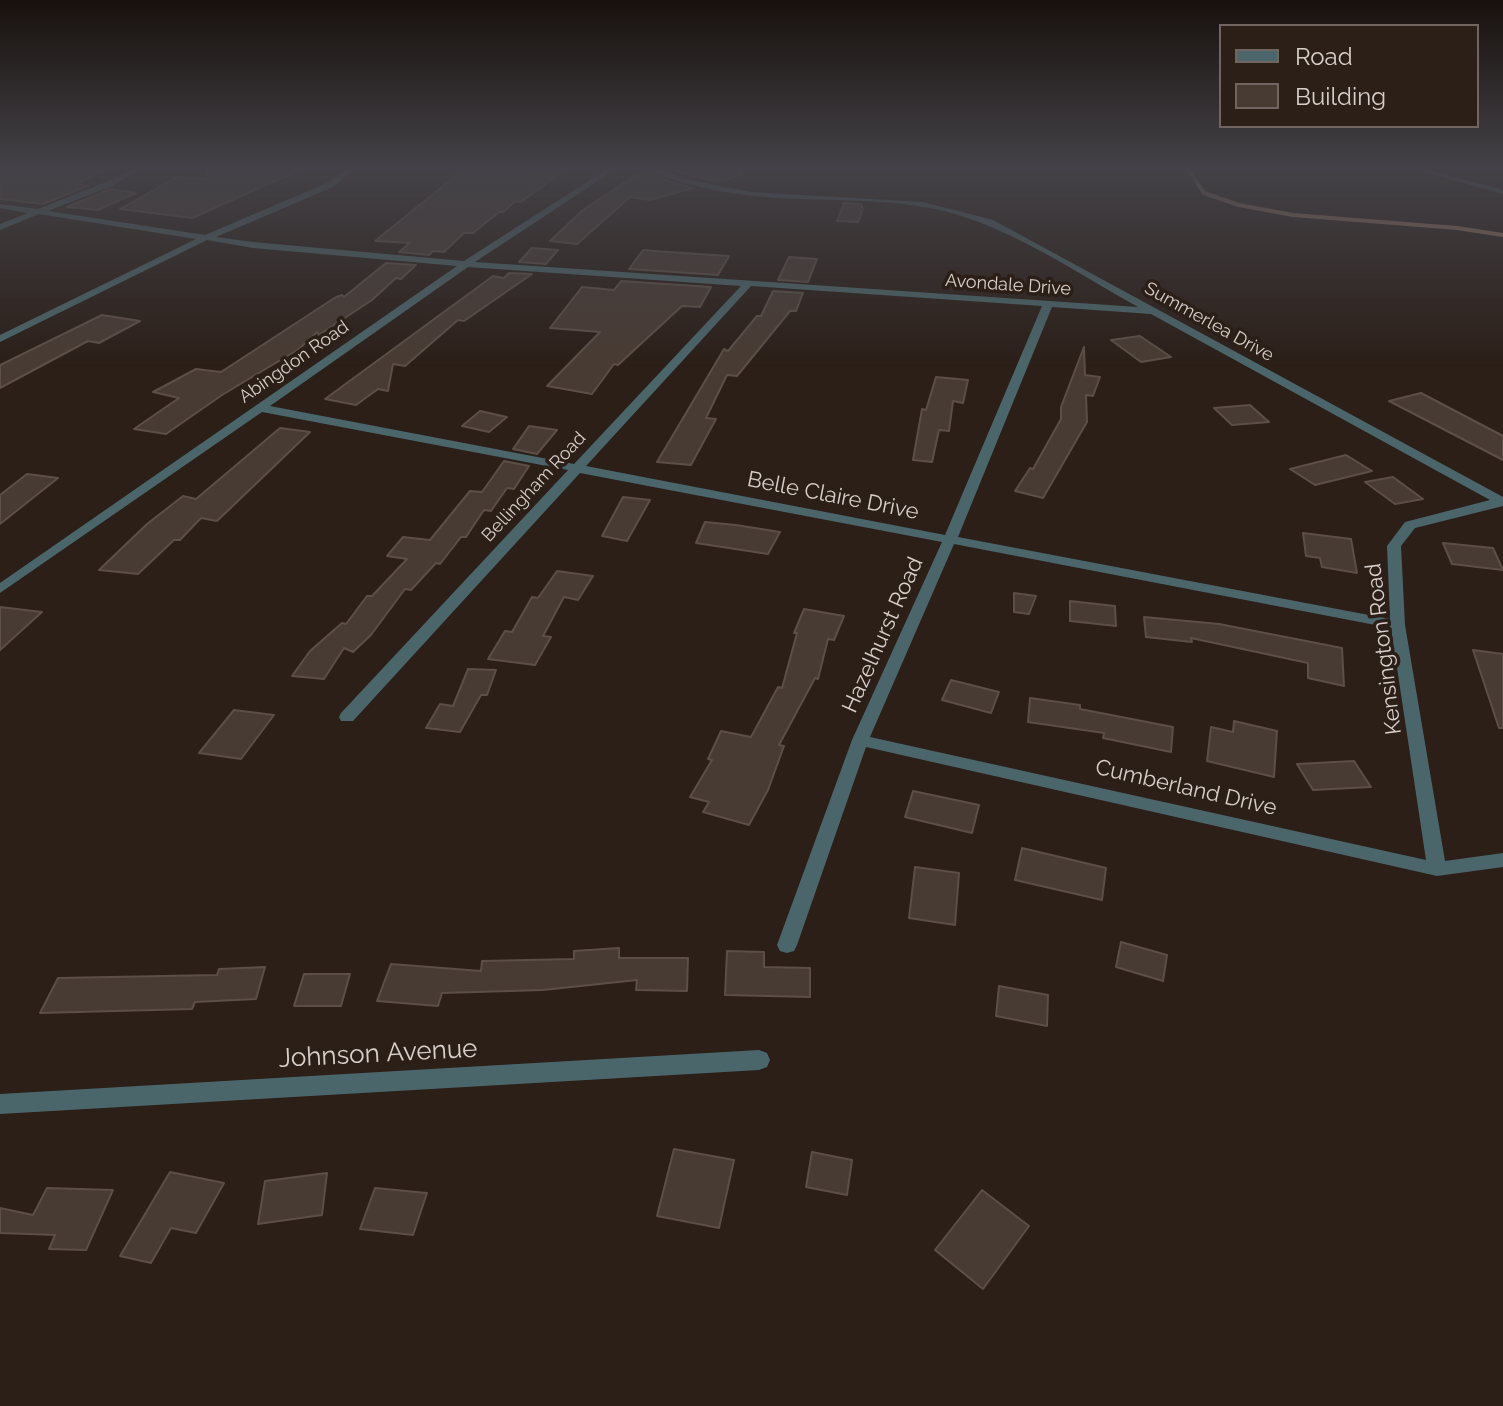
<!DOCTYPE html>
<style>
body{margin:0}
#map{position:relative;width:1503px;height:1406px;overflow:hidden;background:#2b1f18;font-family:Raleway,sans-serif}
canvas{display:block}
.legend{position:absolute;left:1219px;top:24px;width:260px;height:104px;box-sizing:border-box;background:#2b1f18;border:2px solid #706560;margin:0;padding:10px 14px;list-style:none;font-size:24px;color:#d8cfcb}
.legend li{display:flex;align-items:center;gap:16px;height:40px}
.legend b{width:40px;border:2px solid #706560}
</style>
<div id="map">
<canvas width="1503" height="1406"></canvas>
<ul class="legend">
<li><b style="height:10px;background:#4b666a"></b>Road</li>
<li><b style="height:22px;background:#483b33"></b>Building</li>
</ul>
</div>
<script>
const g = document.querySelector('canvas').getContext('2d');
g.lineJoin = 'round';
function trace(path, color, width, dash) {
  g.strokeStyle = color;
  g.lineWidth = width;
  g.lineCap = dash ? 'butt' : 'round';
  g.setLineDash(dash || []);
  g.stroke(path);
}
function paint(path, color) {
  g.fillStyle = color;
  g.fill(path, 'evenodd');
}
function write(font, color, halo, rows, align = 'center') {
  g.font = font + ' Raleway,sans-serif';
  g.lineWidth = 7;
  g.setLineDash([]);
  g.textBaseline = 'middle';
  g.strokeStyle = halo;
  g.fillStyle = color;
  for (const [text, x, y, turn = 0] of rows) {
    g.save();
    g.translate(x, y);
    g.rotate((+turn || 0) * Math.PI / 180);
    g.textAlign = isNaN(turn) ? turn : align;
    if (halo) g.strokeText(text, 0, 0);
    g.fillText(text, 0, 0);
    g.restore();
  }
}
const stream = new Path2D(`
 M1188,169L1204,193L1239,205L1293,215L1457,228L1503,235`);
const building = new Path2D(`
 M0,169H107L76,184L88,186L43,204L0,199Z
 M208,169H302L192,218L120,209L177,177L207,179Z
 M464,169L565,170L521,202L516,201L503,212H499L473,233H464L444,252L433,251L429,255L399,252L410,243L375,241Z
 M645,169L660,178L693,188L650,200L630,197L577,244L550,241L583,210Z
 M667,169H741L742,175L716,182Z
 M111,189L136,193L98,210L67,207Z
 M844,203L861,204L863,209L858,222L837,221Z
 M532,248L558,250L546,264L519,262Z
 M643,250L669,252L729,256L718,275L629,269Z
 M789,257L817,259L808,282L778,280Z
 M386,263L416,265L401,279L396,278L372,300L319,335L317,332L299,349L222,395L166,434L134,429L179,398L153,392L196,369L221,372L336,297L342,295L344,297Z
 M509,273L532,274L464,321L458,320L405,366L393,364L388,391L378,389L356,405L325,399L493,276L504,278Z
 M621,281L711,287L700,307L682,306L618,365L614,364L592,394L547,386L600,332L550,328L582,287L614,290Z
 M773,291L803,293L796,311H790L737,376L727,375L706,418L716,419L691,465L657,462L724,349L728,351L757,316H761Z
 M102,315L140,321L99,343L88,341L0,388V365Z
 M1140,336L1171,357L1141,362L1111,340Z
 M1084,347L1085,375L1100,377L1093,396L1086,395L1087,422L1043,498L1015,491L1030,468L1033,469L1061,419V407Z
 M936,377L968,380L963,403L953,401L949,431L939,430L932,462L913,460L922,409L926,410Z
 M1421,393L1503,436V460L1389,401Z
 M1250,405L1269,422L1232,425L1214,408Z
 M480,411L507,417L489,432L462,426Z
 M529,426L557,430L537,454L513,449Z
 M280,428L310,432L217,521L201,518L180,540H174L138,574L99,570L147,524L183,496L196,499Z
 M1346,455L1372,471L1315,485L1290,469Z
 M504,461L529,466L514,489L507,488L491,511L484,510L466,537H461L440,564L436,563L411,590L405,589L371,635L353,652L344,648L324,679L292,676L310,651L342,623L346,624L367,596H372L407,559L387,556L403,537L430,540L470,491L482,492Z
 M27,474L58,478L0,524V495Z
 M1393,477L1423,499L1395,504L1365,482Z
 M623,497L650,500L627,541L602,536Z
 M705,522L736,525L780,532L768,554L696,543Z
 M1303,533L1351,539L1357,573L1322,567L1320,558L1306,556Z
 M1443,543L1493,548L1503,570L1452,564Z
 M557,571L593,576L578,600L564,597L543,636L551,637L535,665L488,659L505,631L512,632L532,597L538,598Z
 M1014,593L1036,596L1029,614L1014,612Z
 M1070,601L1115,606L1116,626L1070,621Z
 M0,607L42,612L0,650Z
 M804,609L844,616L834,640L828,639L818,679L815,678L779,745L784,746L768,790L749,825L703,812L709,802L690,797L712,760L708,759L721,731L751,737L778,687L782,688L797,633H794Z
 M1144,617L1219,624L1342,648L1344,686L1308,678V663L1191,638L1192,642L1146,637Z
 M1473,650L1503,654V728H1499Z
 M468,669L496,670L487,695H481L460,732L426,728L440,704L453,706Z
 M951,680L999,692L991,713L942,700Z
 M1030,698L1080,705V709L1173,727L1171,752L1103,738L1104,733L1028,722Z
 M234,710L274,715L241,759L199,753Z
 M1234,721L1277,731L1274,777L1207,761L1211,727L1233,732Z
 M1354,761L1371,787L1313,790L1297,764Z
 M913,791L979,805L972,833L905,817Z
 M1022,848L1106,868L1102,900L1015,880Z
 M915,867L959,873L955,925L909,918Z
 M1121,942L1167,955L1163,981L1116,967Z
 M619,948V958H688L687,991L636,990L637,980L543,990L442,993L438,1006L377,1001L391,964L481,971L482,961L574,959V951Z
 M727,951L764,952V967L810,968V997L725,995Z
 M265,967L256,999L195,1002L192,1009L40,1013L58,978L217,975L219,969Z
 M304,974H350L341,1006H294Z
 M999,986L1048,995L1047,1026L996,1016Z
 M674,1149L734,1160L719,1228L657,1216Z
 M812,1152L852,1160L847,1195L806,1187Z
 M170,1172L224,1183L196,1233L171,1228L151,1263L120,1256Z
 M327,1173L322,1215L258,1224L265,1181Z
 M47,1188L113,1190L86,1250L49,1249L55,1235L0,1233V1208L33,1215Z
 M375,1188L427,1193L413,1235L360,1229Z
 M982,1190L1029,1226L983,1289L935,1250Z`);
const street = new Path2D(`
 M132,169H141L112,186L48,211L205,235L327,183L347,169H355L333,187L216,237L253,242L464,261L607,169H616L475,262L1138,307C1073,271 1004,222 930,208C854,194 776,206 701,187C683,183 664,178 649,169H659L690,180L751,192L923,202L993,220L1503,497V506L1415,528L1401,546L1405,625L1445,861L1503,853V867L1437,876L866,747L797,945L794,951L787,953L780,951L777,945L852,740L942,542L580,473L353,721H341L339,717L341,713L568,470L262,412L0,593V583L457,266L253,248L207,240L0,342V335L196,239L39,214L0,230V224L28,213L0,208V204L38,209L106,182ZM468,267L741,286L574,464L270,406ZM751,286L1042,306L945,535L586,466ZM1052,307L1151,314L1490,500L1405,522L1387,546L1390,619L958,537ZM954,544L1391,628L1426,860L870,737Z
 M1413,169H1425L1503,190V194Z
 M759,1050L767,1053L770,1060L767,1067L759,1070L0,1114V1094Z`);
const farStreetnames = [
 ["Avondale Drive",1008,285,4],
 ["Summerlea Drive",1209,322,29],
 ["Abingdon Road",294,362,-35],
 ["Bellingham Road",534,487,-47]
];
const streetNames = [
 ["Belle Claire Drive",833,496,11],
 ["Hazelhurst Road",883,635,-66],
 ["Kensington Road",1384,649,-97],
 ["Cumberland Drive",1186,788,13]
];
const nearStreetnames = [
 ["Johnson Avenue",378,1054,-3]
];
trace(stream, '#9a7863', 4);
paint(building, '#483b33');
trace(building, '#5d4f47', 2);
paint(street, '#4b666a');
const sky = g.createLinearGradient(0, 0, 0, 366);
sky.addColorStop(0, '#18110d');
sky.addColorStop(0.46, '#444248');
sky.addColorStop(1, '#44424800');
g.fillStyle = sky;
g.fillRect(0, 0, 1503, 366);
write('18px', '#d8cfcb', '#2b1f18', farStreetnames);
write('22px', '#d8cfcb', '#2b1f18', streetNames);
write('26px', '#d8cfcb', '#2b1f18', nearStreetnames);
</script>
